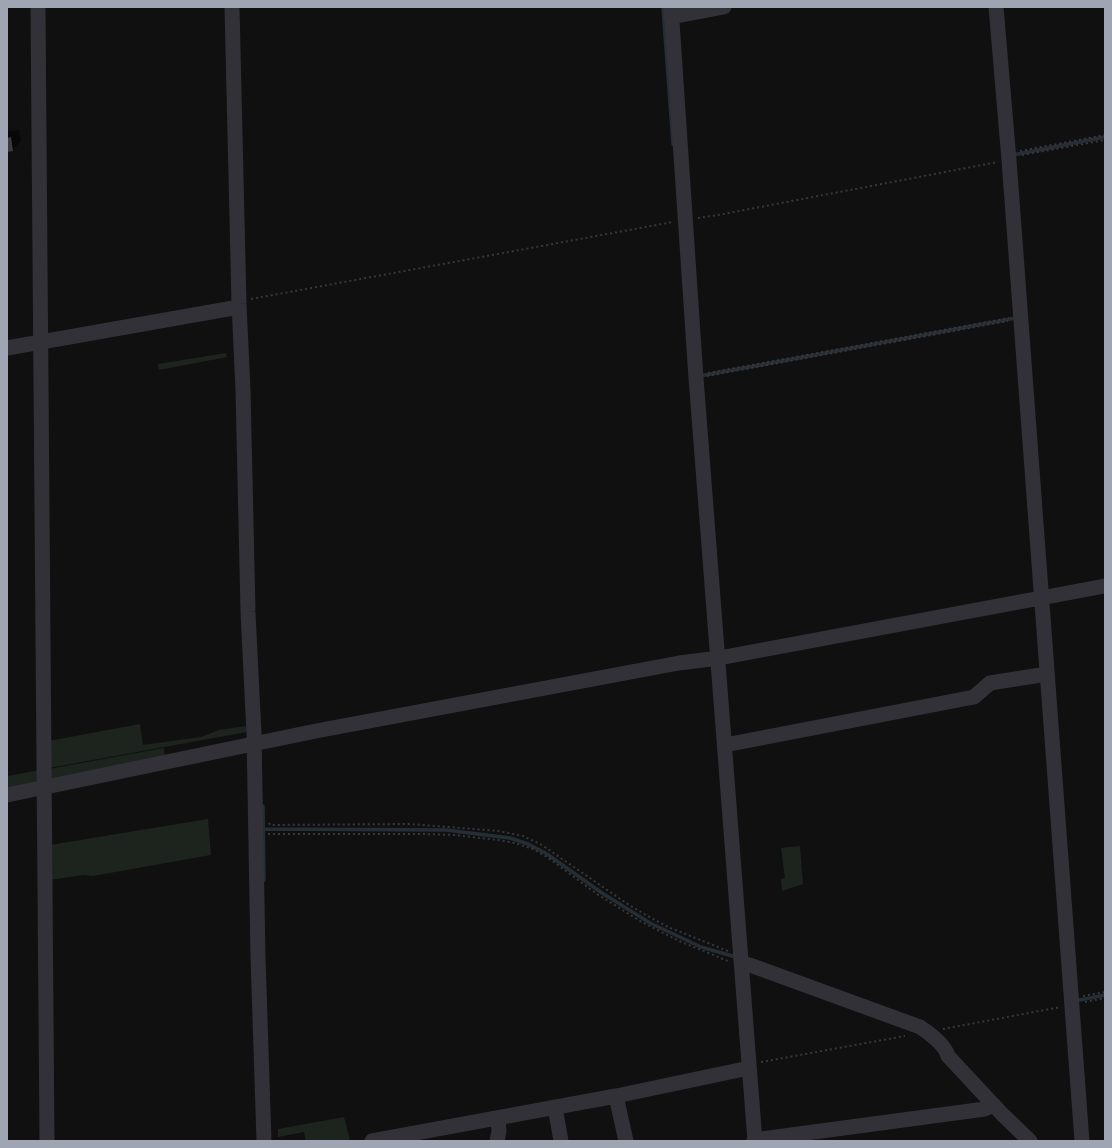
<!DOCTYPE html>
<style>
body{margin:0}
#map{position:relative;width:1112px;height:1148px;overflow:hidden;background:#101011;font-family:"Source Sans 3",sans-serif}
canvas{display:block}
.frame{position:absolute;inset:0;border:8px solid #a0a5b3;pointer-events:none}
</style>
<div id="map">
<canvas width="1112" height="1148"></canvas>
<div class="frame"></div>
</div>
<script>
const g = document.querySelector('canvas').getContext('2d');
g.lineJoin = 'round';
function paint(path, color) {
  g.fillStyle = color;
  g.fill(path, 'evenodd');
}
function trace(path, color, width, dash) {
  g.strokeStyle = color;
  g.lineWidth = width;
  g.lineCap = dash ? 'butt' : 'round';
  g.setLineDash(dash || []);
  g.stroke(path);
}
const green = new Path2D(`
 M226,353L227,357L159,370L158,364Z
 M140,724L143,745L201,737L219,730L246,726L247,732L49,768L48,741Z
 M164,748L165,757L49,781V769Z
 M40,770V781L7,791V776Z
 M208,819L211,855L93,876L83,875L49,880L50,845Z
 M800,846L803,884L782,891L781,879L785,878L781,848Z
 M344,1117L350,1140L343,1141H306L304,1132L278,1137V1129Z`);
const shadow = new Path2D(`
 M19,130L21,141L12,150L7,151V131Z`);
const stream = new Path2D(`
 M663,7L673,144
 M1013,155L1105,137
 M700,376L1016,318
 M263,806L264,880
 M264,829L446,830L510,838L528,844L547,854L602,893L650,923L701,947L736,957
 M1076,998L1077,1000H1080L1105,995`);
const building = new Path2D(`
 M11,137L13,151L7,152V138Z`);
const path = new Path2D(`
 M1020,151L1105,135
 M1022,155L1105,140
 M698,218L718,215L998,162
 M251,299L673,222
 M708,373L1009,318
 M707,376L1008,321
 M269,823L270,825L410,824L499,831L523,836L542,845L629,905L646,915L668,927L728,951
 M268,834H424L454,835L498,840L515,843L533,849L547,857L597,894L640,921L679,941L728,961
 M1083,996L1105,992
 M1085,1002L1105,998
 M943,1029L1061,1007
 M761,1062L905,1036`);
const minor = new Path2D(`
 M38,7L47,1141
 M232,7L239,304L243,390L248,612L254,734L258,957L264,1141
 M671,7L696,378L755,1141
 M996,7L1009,160L1082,1141
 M671,17L724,7
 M7,348L239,307
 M725,745L974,697L990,683L1047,674
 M7,795L316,731L679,663L719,658L1105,586
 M741,963L750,965L920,1027C929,1033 945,1045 948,1056L1002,1114L1030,1141
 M616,1096L626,1141
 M555,1107L561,1141
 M754,1140L985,1109L994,1105
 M372,1141L616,1096L749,1068
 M497,1141L499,1131L498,1118`);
paint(green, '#1c241d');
paint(shadow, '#0007');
trace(stream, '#262e35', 3.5);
paint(building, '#3a3a3f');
trace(path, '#37383e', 2, [2, 3]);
trace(minor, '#313137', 15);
</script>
